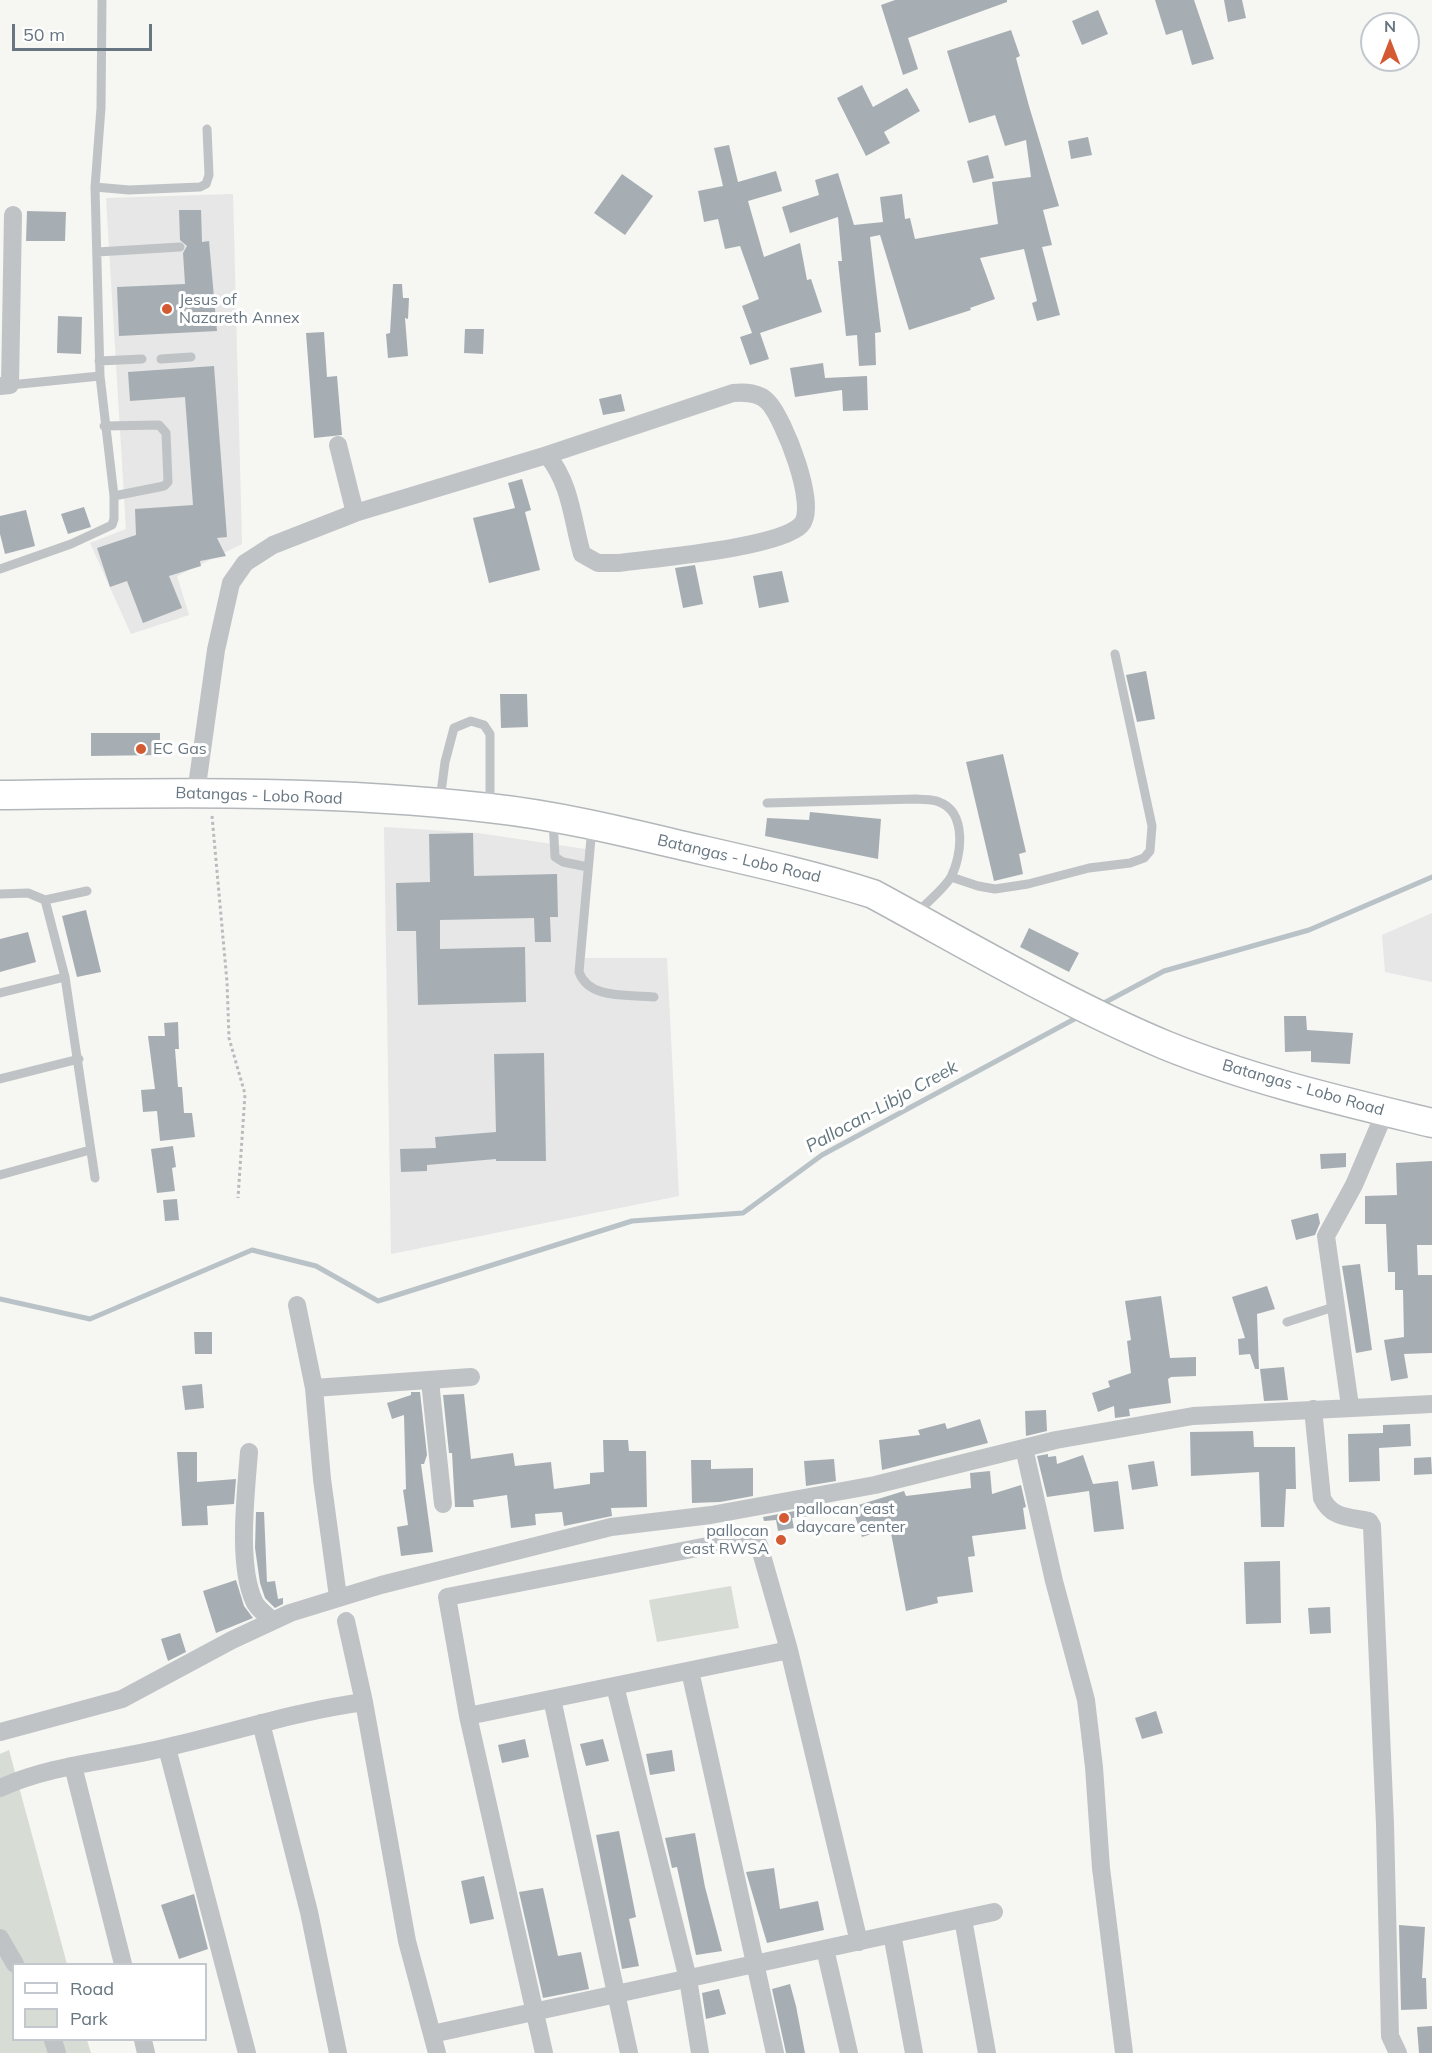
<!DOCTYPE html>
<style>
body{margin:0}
#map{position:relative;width:1432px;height:2053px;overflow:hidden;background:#f6f6f3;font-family:Mulish,sans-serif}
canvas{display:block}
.legend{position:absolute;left:12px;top:1963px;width:195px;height:78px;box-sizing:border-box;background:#fff;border:2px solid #c2c8cd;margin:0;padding:8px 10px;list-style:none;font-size:18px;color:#677681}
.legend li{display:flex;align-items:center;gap:12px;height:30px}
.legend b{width:30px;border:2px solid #c2c8cd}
.north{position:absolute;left:1360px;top:12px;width:60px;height:60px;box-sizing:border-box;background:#fff;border:2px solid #c2c8cd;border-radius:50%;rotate:0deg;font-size:16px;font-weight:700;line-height:24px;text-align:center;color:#677681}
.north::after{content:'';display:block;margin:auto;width:21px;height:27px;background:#d45a34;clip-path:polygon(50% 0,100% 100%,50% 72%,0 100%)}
.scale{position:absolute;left:12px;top:24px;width:140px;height:27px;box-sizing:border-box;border:3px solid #677681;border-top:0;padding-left:8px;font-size:18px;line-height:21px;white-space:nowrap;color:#677681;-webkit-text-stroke:4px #fff;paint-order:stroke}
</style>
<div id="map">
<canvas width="1432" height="2053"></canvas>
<ul class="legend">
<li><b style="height:8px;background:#fff"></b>Road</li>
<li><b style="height:16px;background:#d7dcd4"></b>Park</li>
</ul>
<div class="north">N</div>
<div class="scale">50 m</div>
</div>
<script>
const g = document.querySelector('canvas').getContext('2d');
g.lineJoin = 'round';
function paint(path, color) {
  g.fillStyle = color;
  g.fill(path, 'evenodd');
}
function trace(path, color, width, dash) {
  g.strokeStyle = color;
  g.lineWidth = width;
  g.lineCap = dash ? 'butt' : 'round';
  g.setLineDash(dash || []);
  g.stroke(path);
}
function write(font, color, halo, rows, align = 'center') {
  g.font = font + ' Mulish,sans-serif';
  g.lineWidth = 6;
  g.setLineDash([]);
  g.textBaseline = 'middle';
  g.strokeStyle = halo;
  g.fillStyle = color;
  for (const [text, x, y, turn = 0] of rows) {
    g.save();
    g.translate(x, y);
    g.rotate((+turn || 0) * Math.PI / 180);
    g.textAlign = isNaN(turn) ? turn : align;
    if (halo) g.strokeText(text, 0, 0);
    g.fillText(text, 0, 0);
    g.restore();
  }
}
const built = new Path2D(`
 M233,194L242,544L177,576L189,615L131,634L90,543L126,529L106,198Z
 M384,827L478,833L592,850L582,958H667L679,1196L391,1254Z
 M1432,913V982L1385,972L1382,935Z`);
const green = new Path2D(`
 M731,1586L739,1628L657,1642L649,1600Z
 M9,1750L67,1964H14V2040H87L91,2053H0V1754Z`);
const stream = new Path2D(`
 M1102,1004L1164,971L1309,930L1432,877
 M0,1299L90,1319L252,1250L316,1266L378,1301L632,1221L743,1213L822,1155L1080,1016`);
const building = new Path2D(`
 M895,0H1007V2L908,38L918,69L903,75L881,5Z
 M1155,0H1194L1214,59L1192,65L1182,30L1166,35Z
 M1224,0H1242L1246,18L1228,22Z
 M1098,10L1108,34L1082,45L1072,21Z
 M1011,30L1020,56L1016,58L1029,106L1059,206L1043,210L1052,245L1042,247L1060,315L1037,321L1032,303L1037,301L1024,249L980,258L995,299L970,308L971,310L909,330L880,235L870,237L881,332L875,333L876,365L859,366L857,335L846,336L838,261H842L838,217L790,233L782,207L819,195L815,180L838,173L854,225L883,222L880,197L902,194L905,219L910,218L915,239L998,224L992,182L1031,177L1026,140L1005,146L995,115L969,123L947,51Z
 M862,85L873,107L907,88L920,111L884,132L890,143L866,156L837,98Z
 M1088,137L1092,155L1071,159L1068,141Z
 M729,145L738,182L776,171L782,191L748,201L764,257L800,243L807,280L811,279L822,312L760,333L769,359L750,365L740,337L752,333L742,306L759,299L740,246L725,249L718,219L704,222L698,191L723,186L714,148Z
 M988,155L994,178L973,183L967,161Z
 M622,174L653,196L625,235L594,213Z
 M179,210H201L202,242L209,241L217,331L119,336L117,287L185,284L183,253L187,246L180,240Z
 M27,211L66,212L65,241H26Z
 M393,284H402L403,298H409L408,319L405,318L408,356L388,358L386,334L390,333Z
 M58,316L82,317L81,354L57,353Z
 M465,329H484L483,354L464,353Z
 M324,332L327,377L337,376L342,435L314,438L306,333Z
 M823,363L825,378L867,376L868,410L843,411L842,390L795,397L790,368Z
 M214,366L227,537L217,538L226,556L200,561L201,566L169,576L182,608L143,623L127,581L110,587L97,548L136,535L135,509L193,505L185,397L130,401L128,372Z
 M621,394L625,411L603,415L599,399Z
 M522,479L531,510L525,512L540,570L489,583L473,518L515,508L508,483Z
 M84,507L91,527L68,534L61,514Z
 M26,510L35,546L5,554L0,534V516Z
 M695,565L703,604L683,608L675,568Z
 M782,571L789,602L759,608L753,576Z
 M1146,671L1155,719L1137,722L1126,675Z
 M500,694H527L528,727L501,728Z
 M91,733H160V755L91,756Z
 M1003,754L1026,852L1019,854L1023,874L994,881L966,762Z
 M810,812L881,819L878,859L765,836L767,818L809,820Z
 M473,833L474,876L557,874L558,917H550L551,942H535L534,918L440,920V949L525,947L526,1002L418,1005L416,931H397L396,883L430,882L429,834Z
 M86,910L101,972L77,977L62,916Z
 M1029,928L1079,953L1069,972L1020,947Z
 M28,932L36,962L0,972V939Z
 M1284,1016H1306L1307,1030L1353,1033L1350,1064L1311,1062V1051L1285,1052Z
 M178,1022L179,1049H175L178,1087H182L184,1113H192L195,1137L160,1141L157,1111L143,1112L141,1090L155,1089L148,1036H165L164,1023Z
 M544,1053L546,1161H496V1159L427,1165V1171L401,1172L400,1149L436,1148L435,1137L496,1132L494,1054Z
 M173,1146L176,1167L172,1168L175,1191L157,1193L151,1149Z
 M1346,1153V1167L1321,1169L1320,1154Z
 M1432,1161V1245H1417L1418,1275H1432V1353L1404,1354L1408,1378L1391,1381L1384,1340L1404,1337L1403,1290H1395V1272H1388L1386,1224H1365V1196L1397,1195L1396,1163Z
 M177,1199L179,1220L165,1221L163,1200Z
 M1318,1213L1320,1223L1315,1235L1296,1240L1291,1220Z
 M1360,1264L1372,1350L1356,1353L1342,1266Z
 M1267,1286L1275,1309L1257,1314L1259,1369H1255L1250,1354L1239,1355L1238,1339L1245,1338L1232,1297Z
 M1161,1296L1170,1358L1196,1357V1376L1171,1377L1168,1379L1171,1403L1129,1409L1130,1416L1115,1418L1114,1406L1098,1412L1092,1393L1110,1387L1108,1381L1131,1373L1127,1341L1131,1340L1125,1301Z
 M194,1332H212V1354H195Z
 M1284,1367L1288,1400L1264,1401L1260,1369Z
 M202,1384L204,1408L185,1410L182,1386Z
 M411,1392H420L427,1455L424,1464H421L433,1552L401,1556L397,1527L408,1525L403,1490L406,1489L404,1415L392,1419L387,1403L411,1395Z
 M464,1394L471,1459L513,1453L515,1466L551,1462L554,1489L590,1484V1473L604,1472L603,1440H628L629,1451H646L647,1507L611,1508L612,1516L564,1526L562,1512L535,1514L536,1525L511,1528L507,1495L473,1500L474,1507H455L452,1453H449L443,1395Z
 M1046,1410L1047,1431L1026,1436L1025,1411Z
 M980,1419L988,1443L882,1470L879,1440L920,1435L918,1430L945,1423L947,1429Z
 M1410,1424L1411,1446L1379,1448L1380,1481L1349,1482L1348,1434L1383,1433V1425Z
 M1253,1431L1254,1447H1295L1296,1489H1286L1284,1527H1261L1259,1472L1191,1476L1190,1432Z
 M177,1452H197V1482L236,1479L234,1504L207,1506L208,1525L182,1526Z
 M1048,1454V1457L1056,1456L1057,1464L1083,1455L1093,1484L1118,1481L1124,1529L1094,1532L1089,1491L1047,1497L1037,1456Z
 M1431,1457L1432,1474L1414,1475V1458Z
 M834,1459L836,1481L806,1486L804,1461Z
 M691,1460H711V1469L753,1468V1496L720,1502L692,1503Z
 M1154,1461L1158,1486L1132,1490L1128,1465Z
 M990,1471L992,1494L1021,1485L1026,1507L1023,1508L1026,1529L972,1536L975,1556L968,1557L973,1592L937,1597L938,1603L906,1611L890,1528L862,1537L852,1507L904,1491L906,1496L971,1488L970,1473Z
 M816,1507L817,1515L792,1518L794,1528L778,1531L776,1520L764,1521L763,1517Z
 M256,1512H264L267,1582L275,1581L278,1599L283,1598V1604L275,1608L265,1598L260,1583L255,1548Z
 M1280,1561L1281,1623L1246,1624L1244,1562Z
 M236,1580L244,1606L253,1618L216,1633L203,1591Z
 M1330,1607L1331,1633L1310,1634L1308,1608Z
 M180,1633L186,1652L168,1661L161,1639Z
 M1156,1711L1163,1733L1142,1739L1135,1718Z
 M525,1739L529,1757L502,1763L498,1745Z
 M603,1739L609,1761L586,1766L580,1744Z
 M672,1750L675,1771L650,1775L646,1754Z
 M619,1831L636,1917L629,1919L639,1966L622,1969L596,1835Z
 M695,1833L705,1887L722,1951L696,1955L677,1867L672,1868L665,1838Z
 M774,1868L780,1909L818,1901L824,1930L767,1943L746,1872Z
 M484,1876L494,1919L470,1924L461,1881Z
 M543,1888L558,1956L581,1952L589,1989L543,1998L519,1892Z
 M194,1894L208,1949L179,1959L161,1905Z
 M1399,1925L1425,1927L1422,1978H1426L1427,2009L1401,2010Z
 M790,1984L796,2006L805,2053H786L772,1989Z
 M719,1989L726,2014L706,2019L702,1993Z
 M1432,2026V2053H1419L1417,2027Z`);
const path = new Path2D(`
 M212,816L227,982L229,1038L245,1094L238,1198`);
const lane = new Path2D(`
 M95,187L101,108L102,0
 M97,252L180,247
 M161,359L191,357
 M99,361L142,359
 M10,385L100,376
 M104,426L159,425L166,433L168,482L164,486L114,496
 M0,569L71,544L112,525L114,519V496L100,376L95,187L129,190L200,187L206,184L209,175L207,129
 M440,800L445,762L454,728L471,721L484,725L490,734V804
 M767,803L916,799C923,800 933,799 939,802C967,812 962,856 951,877C943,890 926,903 916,914
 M553,820L555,857L563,862L588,867
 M592,827L579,972C589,1000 628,994 654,997
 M951,877L978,886L995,889L1028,884L1089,868L1130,863L1144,858L1150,851L1152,826L1115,654
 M0,894L28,893L45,900L87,891
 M45,900L65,977L95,1178
 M0,993L65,977
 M0,1079L79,1059
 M0,1175L90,1150
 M1287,1322L1337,1306`);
const street = new Path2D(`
 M0,386L10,385L13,215
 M338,445L355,513
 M196,793L216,650L231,583L245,563L273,545L355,513L547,455L733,393C745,392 759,392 768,402C783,417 819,507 801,525C779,548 655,558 618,563H598L582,554C572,519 571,484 547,455
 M297,1305L314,1388L322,1479L338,1597
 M430,1381L443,1504
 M314,1388L471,1377
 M1350,1406L1326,1236L1354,1185L1385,1112
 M1313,1409L1322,1498C1331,1518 1349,1517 1369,1521L1372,1526L1385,1824L1390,2036L1398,2053
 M1024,1448L1054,1581L1086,1700L1094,1767L1101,1868L1124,2053
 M249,1452C246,1493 237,1564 254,1601C257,1609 267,1615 273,1621
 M346,1621L364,1702L407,1941L437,2053
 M690,1671L775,2053
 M615,1686L688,1979L700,2053
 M552,1699L629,2053
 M468,1716L789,1650
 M261,1723L309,1912L338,2053
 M0,1732L122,1699L232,1640L290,1613L381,1585L611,1527L711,1515L875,1485L1056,1440L1193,1416L1432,1404
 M167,1748L247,2053
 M73,1766L123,1964
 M0,1788C53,1764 112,1761 168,1747C234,1732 297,1711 364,1702
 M963,1919L987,2053
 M892,1934L914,2053
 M0,1938L15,1964
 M825,1949L849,2053
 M432,2034L994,1912
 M53,2040L57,2053
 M143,2040L146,2053
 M544,2053L468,1716L447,1597L738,1540L748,1539L759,1545L789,1650L859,1942`);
const primary = new Path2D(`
 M0,795C163,793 327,789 489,808C554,815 617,830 680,845C745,860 810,874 873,894C969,946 1065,1003 1165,1045C1251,1080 1342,1101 1432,1123`);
const markers = [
 [167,309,6,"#d45a34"],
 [141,749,6,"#d45a34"],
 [784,1518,6,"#d45a34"],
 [781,1540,6,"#d45a34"]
];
const poiNames = [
 ["Jesus of",179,300],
 ["Nazareth Annex",179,318],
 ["EC Gas",153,749],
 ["pallocan east",796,1509],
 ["daycare center",796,1527],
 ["pallocan",769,1531,"right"],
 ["east RWSA",769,1549,"right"]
];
const streetNames = [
 ["Batangas - Lobo Road",259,796,2],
 ["Batangas - Lobo Road",739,859,13],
 ["Batangas - Lobo Road",1303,1088,16]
];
const waterNames = [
 ["Pallocan-Libjo Creek",882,1107,-29]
];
paint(built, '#e6e7e6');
paint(green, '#d7dcd4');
trace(stream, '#b9c2c7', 5);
paint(building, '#a7aeb3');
trace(primary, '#b3b7ba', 31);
trace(path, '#b9bcbe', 3, [3, 3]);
trace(lane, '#bfc3c6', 9);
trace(street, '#bfc3c6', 18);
trace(primary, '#fff', 28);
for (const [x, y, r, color] of markers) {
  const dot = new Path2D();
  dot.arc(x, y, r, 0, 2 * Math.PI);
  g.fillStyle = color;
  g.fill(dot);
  trace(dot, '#fff', 2);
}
write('16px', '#677681', '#fff', poiNames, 'left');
write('16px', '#677681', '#fff', streetNames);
write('italic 18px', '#63777e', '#fff', waterNames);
</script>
